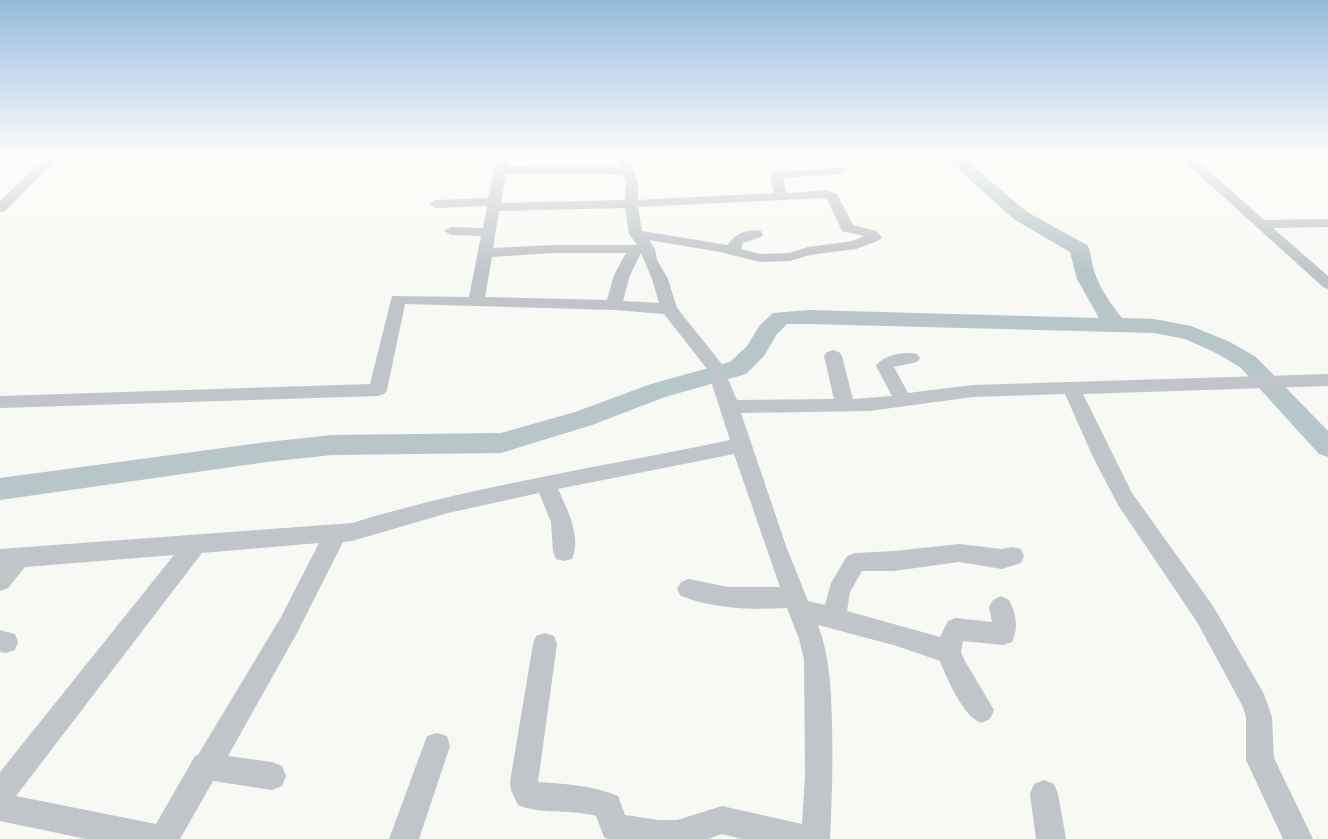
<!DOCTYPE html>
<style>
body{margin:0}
canvas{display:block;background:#f8f8f5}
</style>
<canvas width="1328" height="839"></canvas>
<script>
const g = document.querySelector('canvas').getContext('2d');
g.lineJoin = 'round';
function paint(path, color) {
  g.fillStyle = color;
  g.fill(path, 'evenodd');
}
const river = new Path2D(`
 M941,154H959L1027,212L1087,245C1092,252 1091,263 1094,271C1100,289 1111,304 1122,318L1154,319L1191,326L1230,342L1256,357L1328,431V457L1319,454L1240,367L1214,352L1185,339L1154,333L809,324H787L777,334L764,356L746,374L665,397L592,425L501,453L332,455L267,462L0,500V478L267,442L332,435L501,433L575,412L651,384L730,362L747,346L760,325L773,313L809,310L1099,318L1077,279L1070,252L1015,220Z`);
const minor = new Path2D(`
 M10,154H62L5,211L0,212V201L45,158L0,163V155Z
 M450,154H509L507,166L620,167L615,154H627L638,183V200L774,193L770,177L775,172L846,167L848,170L842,174L783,178L787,193L826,190L837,194L853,225L876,231L882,237L880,240L856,249L810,255L790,261L760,262L720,252L649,240L655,249L657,260L668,279L677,308L721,363L737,400L834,399L824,356L827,352L833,350L839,352L842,356L853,399L892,396L876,366C883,355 905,351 917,354L920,358L917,362L894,367L908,393L973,385L1328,374V386L1083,394L1132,493L1213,606L1264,694L1272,717L1274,758L1313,839H1283L1246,760V717L1243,707L1197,622L1118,505L1093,457L1065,394L973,397L869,411L741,413L786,546L808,601L825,605L831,583L847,556L855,553L894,551L959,544L1002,549L1013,547L1021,549L1024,556L1021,563L1002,569L959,562L894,571H862L850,592L847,611L940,637L948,621L956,618L992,622L989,607L993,600L1001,596L1009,600C1016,613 1019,629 1012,642L1003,645L963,641L961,652L965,661L994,710L990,719L981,723C963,716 947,679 940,661L897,646L818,625C830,657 831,689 832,723C833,762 832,800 830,839H742L722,834L708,839H608L604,837L596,816C571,809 543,815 518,805L511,790L510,782L533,644L536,636L545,633L554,636L557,644L538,782C567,784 591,785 618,796L625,815L659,820H677L722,806L802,824L805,776L804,659L799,639L787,608C751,610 715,609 681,596L677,589L681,582L689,579L728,587H780L734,454L558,489C567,509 582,537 572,559L564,561L556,559L553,552L551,522L539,493L448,513L352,541L343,542L297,633L228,756L272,762L282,766L286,776L282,786L272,790L213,781L180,839H86L0,821V772L174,555L25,567L8,588L0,591V549L352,523C476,485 603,467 730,440L707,369L664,314L614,310L405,304L387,390L384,394L378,396L0,408V396L370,384L392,296L469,297L481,236L451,235L444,231L451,227L483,228L487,206L436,208L429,204L436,200L488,198L496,159H456L452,158ZM578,173L622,175L626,183L625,200L501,203L506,174ZM824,198L827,199L842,231L864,236L853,241L808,247L789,253L760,254L741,249L743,243L761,237L763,234L761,231C749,228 733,234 728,245L642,231L638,207ZM625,208L629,234L637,245H553L493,248L499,211ZM553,253H626L614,275L607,300L485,297L492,257ZM641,253L652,279L659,303L623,301L630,275ZM319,543L281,617L198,755L195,756L156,824L16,796L202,553Z
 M1176,154H1190L1264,220L1328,219V227L1273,228L1328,276V289L1323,287Z
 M0,630L15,634L18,642L15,650L6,653L0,652Z
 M437,733L447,736L450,746L419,839H389L427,736Z
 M1044,780L1054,784L1058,794L1066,839H1036L1030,794L1034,784Z`);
paint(river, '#b7c6c9');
paint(minor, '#c0c5c9');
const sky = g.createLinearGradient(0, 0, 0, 272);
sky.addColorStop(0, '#94bbdc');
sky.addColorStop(0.57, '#fcfcfa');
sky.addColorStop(1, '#fcfcfa00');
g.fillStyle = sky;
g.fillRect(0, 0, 1328, 272);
</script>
